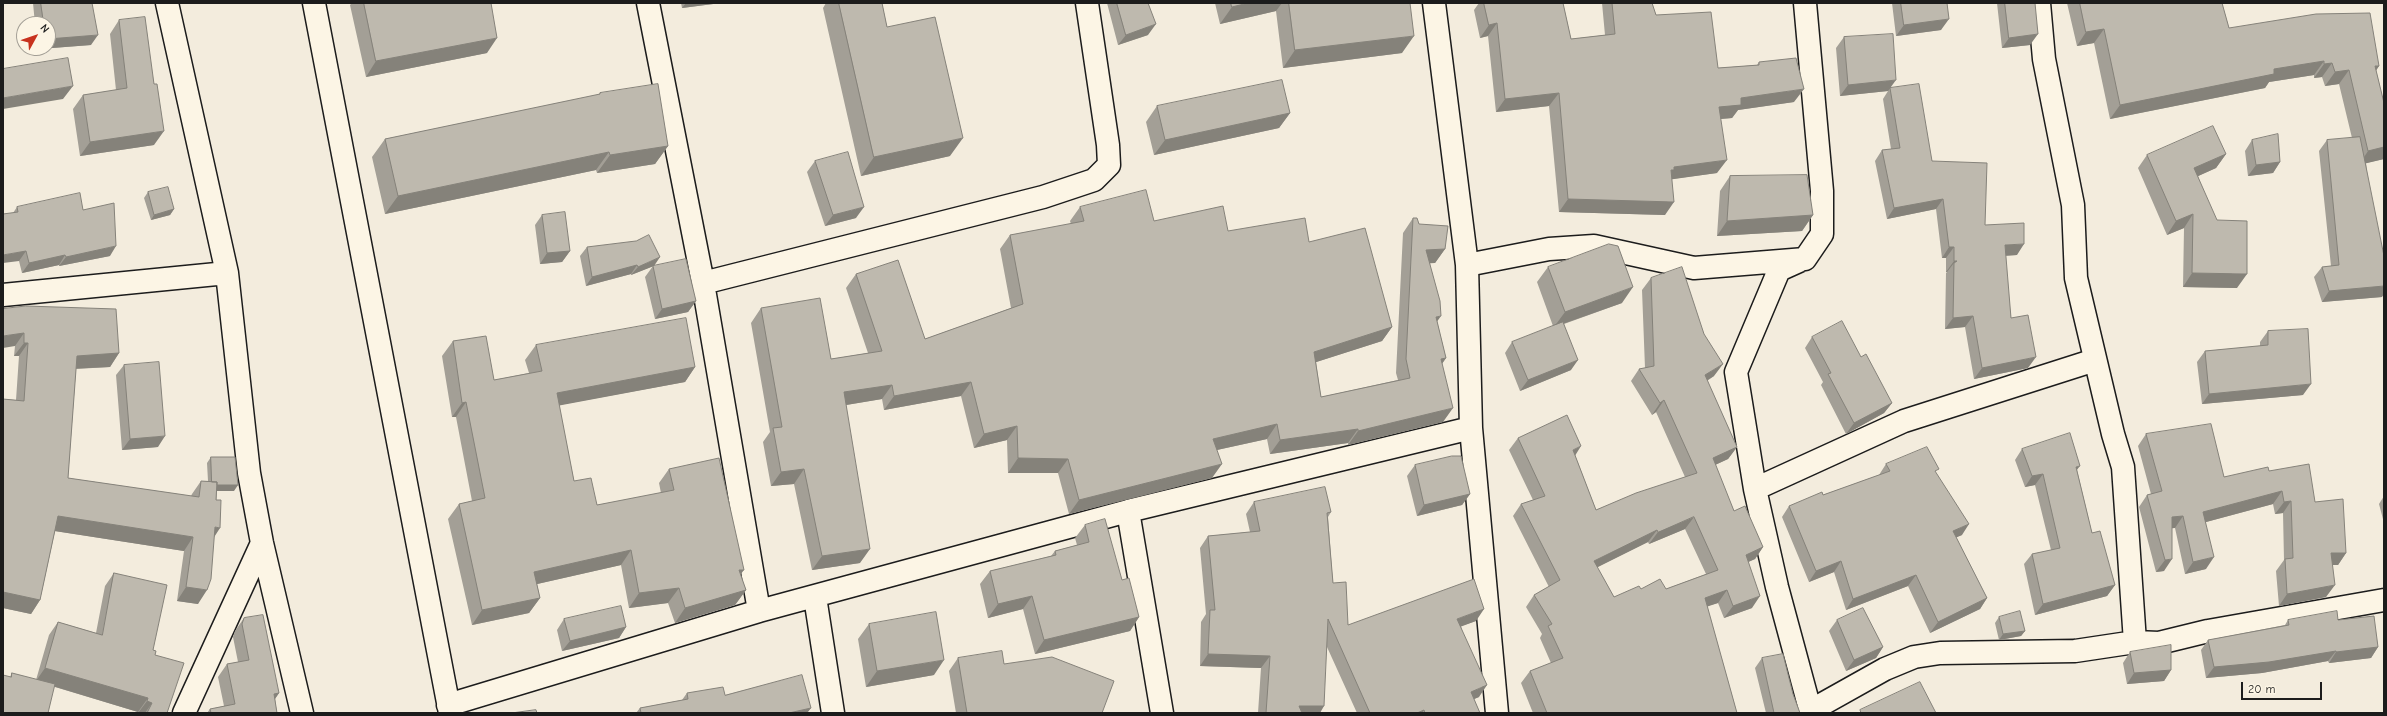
<!DOCTYPE html>
<style>
body{margin:0}
#map{position:relative;width:2387px;height:716px;overflow:hidden;background:#f3ecdd;font-family:"Comic Neue",sans-serif}
canvas{display:block}
.frame{position:absolute;inset:0;border:4px solid #1c1c1c;pointer-events:none}
.north{position:absolute;left:16px;top:16px;width:40px;height:40px;box-sizing:border-box;background:#fcf5e5;border:1px solid #a29e95;border-radius:50%;rotate:50deg;font-size:11px;font-weight:700;line-height:16px;text-align:center;color:#1c1c1c}
.north::after{content:'';display:block;margin:auto;width:14px;height:18px;background:#c8321e;clip-path:polygon(50% 0,100% 100%,50% 72%,0 100%)}
.scale{position:absolute;left:2241px;top:682px;width:81px;height:18px;box-sizing:border-box;border:2px solid #1c1c1c;border-top:0;padding-left:5px;font-size:12px;line-height:14px;white-space:nowrap;color:#1c1c1c;-webkit-text-stroke:3px #fcf5e5;paint-order:stroke}
</style>
<div id="map">
<canvas width="2387" height="716"></canvas>
<div class="frame"></div>
<div class="north">N</div>
<div class="scale">20 m</div>
</div>
<script>
const g = document.querySelector('canvas').getContext('2d');
g.lineJoin = 'round';
function trace(path, color, width, dash) {
  g.strokeStyle = color;
  g.lineWidth = width;
  g.lineCap = dash ? 'butt' : 'round';
  g.setLineDash(dash || []);
  g.stroke(path);
}
function paint(path, color) {
  g.fillStyle = color;
  g.fill(path, 'evenodd');
}
const street = new Path2D(`
 M167,3L227,273L249,473L262,543L302,713
 M314,3L450,713
 M648,3L703,283L759,611
 M1434,3L1467,265L1471,428L1497,713
 M2039,3L2044,59L2073,205L2076,278L2113,434L2123,467L2135,642
 M1799,261L1779,270L1736,372L1755,489L1777,587L1811,713
 M1467,265L1549,249L1594,246L1694,268L1805,259L1822,234V191L1805,3
 M703,283L1043,197L1094,180L1109,165L1108,145L1087,3
 M3,295L227,273
 M1755,489L1904,421L2095,360
 M1128,511L1162,713
 M815,597L833,713
 M448,705L759,611L1128,511L1471,428
 M1810,711L1885,669L1914,657L1940,653L2075,651L2135,642L2159,643L2208,631L2384,600
 M184,713L262,543`);
const wall = new Path2D(`
 M33,3H92L91,45L39,49V48H48V24H35Z
 M352,3H491L487,53L366,77L350,5Z
 M681,3H721L682,8Z
 M826,3H882L887,27L950,156L861,176L823,8Z
 M1107,3H1148V35L1118,45Z
 M1215,3H1410L1402,53L1283,68L1276,11L1220,24Z
 M1479,3H1563L1571,39L1605,35L1602,3H1652L1656,15L1718,68L1757,65L1759,62L1794,102L1738,110L1732,118L1720,119L1717,173L1672,179L1665,215L1559,212L1549,106L1496,112L1488,36L1480,38L1474,10Z
 M1892,3H1947L1941,30L1896,36Z
 M1997,3H2035L2030,45L2002,48Z
 M2067,3H2222L2229,28L2379,66L2376,70L2384,103V159L2366,163L2382,297L2322,302L2314,277L2322,267L2331,266L2319,151L2327,140L2352,138L2339,84L2325,86L2322,77L2314,78V75L2269,82L2265,88L2110,119L2094,43L2077,46Z
 M119,20L154,84V145L80,156L73,109L83,95L116,90L110,34Z
 M1844,37L1891,88L1932,161L1985,225L2017,255L2005,256L2011,318L2028,368L1974,379L1965,327L1945,329L1946,273L1947,272H1946V258H1942L1936,209L1887,219L1875,161L1882,150L1891,149L1883,99L1888,91L1840,96L1836,48Z
 M600,93L668,146L655,164L597,173L596,170L385,214L372,157L385,139L598,95Z
 M1157,106L1290,113L1279,128L1154,155L1146,122Z
 M2252,140L2280,162L2273,173L2248,176L2245,151Z
 M2226,154L2216,168L2198,176L2237,288L2183,287L2184,228L2167,235L2138,168L2147,155Z
 M815,161L856,218L825,226L807,172Z
 M1730,176L1813,215L1802,231L1717,236L1720,191Z
 M148,192L174,209L170,215L151,220L144,198Z
 M17,207L83,210L110,256L59,266V265L22,273L19,261L13,213Z
 M1080,207L1154,221L1309,242L1392,327L1382,341L1316,362L1321,397L1398,380L1396,373L1403,233L1413,218L1445,249L1435,263H1430L1437,321L1446,358L1442,364L1443,422L1348,445V443L1270,454L1267,439L1217,450L1212,478L1069,514L1058,473H1008L1007,440L974,448L961,396L884,410L882,399L846,405L860,563L812,570L794,484L771,486L763,442L770,432L751,323L761,308L831,359L868,353L846,288L856,274L925,339L1011,308L1000,249L1010,235L1071,224L1070,221Z
 M542,215L570,251L562,262L540,264L535,225Z
 M587,247L653,266L696,301L688,312L655,319L645,277L653,266L631,275V274L586,286L580,256Z
 M1548,267L1622,303L1564,324L1571,370L1520,391L1505,353L1512,342L1553,326L1537,282Z
 M1651,278L1714,376L1707,381L1737,447L1728,459L1715,465L1734,511L1763,547L1755,559L1748,562L1752,608L1724,618L1718,603L1707,606L1737,713H1533L1521,683L1530,671L1551,663L1540,638L1542,634L1526,607L1534,595L1549,587L1513,516L1521,504L1533,500L1509,450L1518,438L1575,455L1596,510L1685,477L1656,412L1652,415L1631,381L1639,369L1645,368L1642,290ZM1685,529L1706,574L1666,589L1614,597L1597,567L1648,542L1649,544Z
 M3,309L119,353L110,367L76,369L68,478L191,496L192,494L201,481H208L207,463L211,457L234,491H217L214,537L198,604L177,601L184,551L55,531L40,600L31,614L3,608V399L16,400L19,356H14L15,346Z
 M2268,331L2303,395L2202,404L2197,362L2205,351L2260,346V342Z
 M1812,337L1892,403L1884,413L1846,434L1821,385L1823,382L1805,348Z
 M453,341L494,380L529,373L525,360L536,345L695,367L685,382L559,405L574,481L597,505L661,493L659,483L669,469L740,574L746,590L735,605L675,623L668,603L629,608L621,565L537,584L540,598L529,613L472,625L448,519L459,504L472,501L456,417H452L442,356Z
 M124,365L158,447L122,450L116,375Z
 M2146,434L2224,477L2269,471L2315,502L2346,553L2338,565H2332L2326,597L2279,606L2276,571L2284,560L2283,513L2275,514L2273,504L2206,522V569L2185,574L2175,528H2172L2164,571L2156,572L2139,507L2147,495L2151,494L2138,446Z
 M2022,449L2077,470L2092,533L2115,585L2107,596L2035,615L2024,564L2032,554L2051,550L2035,485L2025,487L2015,460Z
 M1886,464L1936,473L1962,535L1956,537L1987,598L1980,609L1930,633L1908,586L1846,610L1834,572L1809,582L1782,517L1789,506L1823,495L1879,475Z
 M1415,465L1470,494L1462,505L1417,516L1407,476Z
 M2384,496V523L2379,504Z
 M1254,502L1331,512L1328,517L1333,583L1348,625L1476,621L1461,626L1479,697L1474,699L1480,713H1357L1327,647L1320,713H1258L1261,668L1200,666L1201,622L1206,614L1200,548L1208,536L1250,532L1246,514Z
 M1085,525L1122,580L1139,617L1130,631L1035,654L1023,609L988,618L980,584L990,571L1051,556L1055,551L1077,545L1075,538Z
 M114,573L153,650L155,655L167,713H138V712L55,687L10,677L12,673L36,680L49,635L58,622L96,633L105,586Z
 M1999,617L2025,631L2021,636L1999,640L1995,623Z
 M244,618L279,693L275,699L277,713H207L210,709L224,706L218,677L227,664L238,662L233,637L235,631Z
 M564,619L626,627L619,638L562,651L557,630Z
 M1837,620L1883,647L1876,658L1846,671L1829,631Z
 M2288,620H2338L2378,647L2371,658L2329,663L2328,661L2262,673L2206,678L2201,650L2208,640L2285,625Z
 M869,624L934,675L866,687L858,639Z
 M2130,652L2171,670L2164,681L2127,684L2123,663Z
 M958,658L1004,664L1102,713H956L949,671Z
 M1762,658L1793,694L1800,713H1766L1755,668Z
 M687,693L725,695L811,708L807,713H636L640,708L682,700Z`);
const shadedWall = new Path2D(`
 M686,3H721L682,8Z
 M1248,3H1282L1276,11L1220,24L1232,7Z
 M1949,19L1941,30L1896,36L1904,25Z
 M1497,23L1488,36L1480,38L1489,25Z
 M1156,24L1148,35L1118,45L1126,35Z
 M2104,29L2094,43L2077,46L2086,32Z
 M2038,34L2030,45L2002,48L2009,38Z
 M98,35L91,45L39,49L40,48H48V39Z
 M1414,36L1402,53L1283,68L1295,50Z
 M497,38L487,53L366,77L376,61Z
 M2324,61L2314,75L2269,82L2265,88L2110,119L2120,105L2274,69Z
 M2332,63L2322,77L2314,78L2324,64Z
 M2375,66H2379L2370,80Z
 M2349,70L2339,84L2325,86L2335,72Z
 M1896,80L1888,91L1840,96L1848,85Z
 M73,86L63,99L3,109V98Z
 M1804,89L1794,102L1738,110L1732,118L1709,120L1719,107L1741,98Z
 M1559,93L1549,106L1496,112L1505,99Z
 M1290,113L1279,128L1154,155L1165,140Z
 M164,131L154,145L80,156L90,142Z
 M963,138L950,156L861,176L874,157Z
 M668,146L655,164L597,173L610,155Z
 M2384,147V159L2359,165L2368,151Z
 M609,152L596,170L385,214L398,196Z
 M2226,154L2216,168L2185,182L2194,168Z
 M1727,160L1717,173L1667,180L1662,183L1674,167Z
 M2280,162L2273,173L2248,176L2256,165Z
 M1568,199L1674,202L1665,215L1559,212Z
 M1943,199L1936,209L1887,219L1894,208Z
 M864,207L856,218L825,226L833,215Z
 M174,209L170,215L151,220L154,215Z
 M2193,214L2184,228L2167,235L2176,221Z
 M1813,215L1802,231L1717,236L1727,221Z
 M2024,244L2017,255L1997,256L2005,245Z
 M116,246L110,256L59,266L66,257Z
 M1949,247H1954L1946,258H1942Z
 M1445,249L1435,263L1416,264L1426,250Z
 M26,251L19,261L3,263V255Z
 M570,251L562,262L540,264L547,253Z
 M65,255L59,265L22,273L29,263Z
 M660,257L654,266L631,275L638,267Z
 M1954,261H1957L1954,263L1947,272H1946Z
 M637,265L631,274L586,286L592,277Z
 M2192,273L2247,274L2237,288L2183,287Z
 M2384,286V294L2382,297L2322,302L2329,291Z
 M1633,287L1622,303L1554,327L1565,312Z
 M696,301L688,312L655,319L662,309Z
 M1441,316L1431,330L1436,317Z
 M1973,316L1965,327L1945,329L1953,318Z
 M1392,327L1382,341L1304,366L1314,352Z
 M24,333L15,346L3,348V336Z
 M24,343H28L19,356H14Z
 M119,353L110,367L67,369L77,356Z
 M2036,357L2028,368L1974,379L1982,368Z
 M1446,358L1436,372L1441,359Z
 M1578,360L1571,370L1520,391L1528,380Z
 M1723,364L1714,376L1696,387L1705,375Z
 M695,367L685,382L546,408L557,393Z
 M971,382L961,396L884,410L894,396Z
 M2311,384L2303,395L2202,404L2209,394Z
 M892,385L882,399L834,407L844,392Z
 M1664,400L1656,412L1652,415L1660,403Z
 M466,402L456,417H452L462,403Z
 M1892,403L1884,413L1846,434L1854,423Z
 M1453,408L1443,422L1348,445L1358,431Z
 M1277,424L1267,439L1203,453L1213,439Z
 M1017,426L1007,440L974,448L984,434Z
 M1358,429L1348,443L1270,454L1280,440Z
 M165,436L158,447L122,450L130,439Z
 M1581,446L1573,459V450Z
 M1737,447L1728,459L1704,470L1713,458Z
 M1018,458L1068,459L1058,473H1008Z
 M1222,464L1212,478L1069,514L1079,500Z
 M2080,466L2072,476L2076,467Z
 M804,469L794,484L771,486L781,472Z
 M2043,474L2035,485L2025,487L2032,476Z
 M212,485H238L234,491H208Z
 M2282,491L2273,504L2195,525L2203,512Z
 M1470,494L1462,505L1417,516L1424,505Z
 M2291,501L2283,513L2275,514L2284,502Z
 M58,516L193,537L184,551L48,530Z
 M2183,516L2175,528L2164,529L2172,517Z
 M1694,517L1685,529L1649,544L1658,532Z
 M1969,524L1962,535L1946,542L1953,531Z
 M215,527L220,528L211,542Z
 M1657,530L1648,542L1586,573L1594,561Z
 M1763,547L1755,559L1737,567L1746,555Z
 M870,549L860,563L812,570L822,556Z
 M631,550L621,565L524,587L534,572Z
 M2331,553H2346L2338,565H2322Z
 M2214,557L2206,569L2185,574L2193,562Z
 M2172,559L2164,571L2156,572L2165,560Z
 M1841,561L1834,572L1809,582L1816,571Z
 M739,570H744L733,584Z
 M1916,575L1908,586L1846,610L1853,599Z
 M2115,585L2107,596L2035,615L2043,604Z
 M2335,585L2326,597L2279,606L2287,594Z
 M186,587L207,590L198,604L177,601Z
 M679,588L668,603L629,608L639,593Z
 M746,590L735,605L675,623L685,608Z
 M1727,590L1718,603L1697,610L1705,598Z
 M3,592L40,600L31,614L3,608Z
 M1032,596L1023,609L988,618L998,604Z
 M1760,596L1752,608L1724,618L1733,606Z
 M540,598L529,613L472,625L482,610Z
 M1987,598L1980,609L1930,633L1938,622Z
 M1484,609L1476,621L1449,631L1457,619Z
 M1139,617L1130,631L1035,654L1044,640Z
 M626,627L619,638L562,651L570,641Z
 M2025,631L2021,636L1999,640L2003,634Z
 M1883,647L1876,658L1846,671L1854,660Z
 M2378,647L2371,658L2329,663L2336,652Z
 M2336,651L2328,661L2262,673L2206,678L2214,667Z
 M1208,654L1270,656L1261,668L1200,666Z
 M944,660L934,675L866,687L877,671Z
 M45,668L148,698L138,712L36,681Z
 M2171,670L2164,681L2127,684L2134,673Z
 M1487,685L1479,697L1462,704L1471,692Z
 M279,693L270,706L274,694Z
 M147,701L152,703L145,713H138Z
 M1299,706H1324L1320,713H1294Z
 M811,708L807,713H789Z
 M1424,710L1422,713H1417Z`);
const building = new Path2D(`
 M41,3H92L98,35L48,39V24H44Z
 M364,3H491L497,38L376,61Z
 M839,3H882L887,27L935,17L963,138L874,157Z
 M1117,3H1148L1156,24L1126,35Z
 M1231,3H1248L1232,7Z
 M1289,3H1410L1414,36L1295,50Z
 M1484,3H1563L1571,39L1615,34L1612,3H1652L1656,15L1711,12L1718,68L1759,65V62L1796,58L1804,89L1741,98V105L1719,107L1727,160L1674,167V170H1671L1674,202L1568,199L1559,93L1505,99L1497,23L1489,25Z
 M1901,3H1947L1949,19L1904,25Z
 M2005,3H2035L2038,34L2009,38Z
 M2080,3H2222L2229,28L2316,14L2370,13L2379,66H2375L2384,103V147L2368,151L2349,70L2335,72L2332,63L2324,64V61L2274,69V74L2120,105L2104,29L2086,32Z
 M145,17L154,84H157L164,131L90,142L83,95L127,88L119,20Z
 M1893,34L1896,80L1848,85L1844,37Z
 M68,58L73,86L3,98V69Z
 M1282,80L1290,113L1165,140L1157,106Z
 M658,84L668,146L610,155L609,152L398,196L385,139L600,94V93Z
 M1919,84L1932,161L1987,163L1985,225L2024,223V244L2005,245L2011,318L2028,315L2036,357L1982,368L1973,316L1953,318L1954,263L1957,261H1954V247H1949L1943,199L1894,208L1882,150L1900,148L1890,88Z
 M2213,126L2226,154L2194,168L2217,220L2247,221V274L2192,273L2193,214L2176,221L2147,155Z
 M2278,134L2280,162L2256,165L2252,140Z
 M2360,137L2384,256V286L2329,291L2322,267L2339,265L2327,140Z
 M848,152L864,207L833,215L815,161Z
 M1807,175L1813,215L1727,221L1730,176Z
 M168,187L174,209L154,215L148,192Z
 M1146,190L1154,221L1223,206L1228,231L1305,218L1309,242L1365,228L1392,327L1314,352L1321,397L1410,378L1406,359L1413,218H1417L1419,224L1448,226L1445,249L1426,250L1440,301L1441,316L1436,317L1446,358L1441,359L1453,408L1358,431V429L1280,440L1277,424L1213,439L1222,464L1079,500L1068,459L1018,458L1017,426L984,434L971,382L894,396L892,385L844,392L870,549L822,556L804,469L781,472L773,428L782,427L761,308L820,298L831,359L882,351L856,274L898,260L925,339L1023,304L1010,235L1084,221L1080,207Z
 M80,193L83,210L114,203L116,246L66,257L65,255L29,263L26,251L3,255V214L18,212L17,207Z
 M565,212L570,251L547,253L542,215Z
 M649,235L660,257L638,267L637,265L592,277L587,247L636,241Z
 M1609,244L1618,246L1633,287L1565,312L1548,267Z
 M686,259L696,301L662,309L653,266Z
 M1682,267L1704,334L1723,364L1705,375L1737,447L1713,458L1734,511L1745,506L1763,547L1746,555L1760,596L1733,606L1727,590L1705,598L1737,713H1547L1530,671L1563,658L1548,626L1552,624L1534,595L1560,580L1521,504L1545,496L1518,438L1567,415L1581,446L1573,450L1596,510L1636,493L1697,473L1664,400L1660,403L1639,369L1654,366L1651,278ZM1694,517L1718,570L1666,589L1660,579L1641,589L1639,586L1614,597L1594,561L1657,530L1658,532Z
 M26,306L116,309L119,353L77,356L68,478L199,497L201,481L217,482L216,500H221L220,528L215,527L211,579L207,590L186,587L193,537L58,516L40,600L3,592V399L24,401L28,343H24V333L3,336V309Z
 M686,318L695,367L557,393L574,481L591,478L597,505L674,490L669,469L719,458L744,570H739L746,590L685,608L679,588L639,593L631,550L534,572L540,598L482,610L459,504L485,498L466,402L462,403L453,341L486,336L494,380L542,371L536,345Z
 M1842,321L1861,357L1866,354L1892,403L1854,423L1828,374L1831,373L1812,337Z
 M1563,322L1578,360L1528,380L1512,342Z
 M2308,329L2311,384L2209,394L2205,351L2268,345V331Z
 M159,362L165,436L130,439L124,365Z
 M2211,424L2224,477L2268,467L2269,471L2309,464L2315,502L2343,499L2346,553H2331L2335,585L2287,594L2285,559L2293,558L2291,501L2284,502L2282,491L2203,512L2214,557L2193,562L2183,516L2172,517V559L2165,560L2147,495L2162,491L2146,434Z
 M2070,433L2080,466L2076,467L2092,533L2100,531L2115,585L2043,604L2032,554L2060,548L2043,474L2032,476L2022,449Z
 M1927,447L1939,469L1935,471L1969,524L1953,531L1987,598L1938,622L1916,575L1853,599L1841,561L1816,571L1789,506L1822,492L1823,495L1890,471L1886,464Z
 M1452,456H1461L1470,494L1424,505L1415,465Z
 M211,457H235L238,485H217V482H212Z
 M1325,487L1331,512L1327,513L1333,583L1346,582L1348,625L1474,579L1484,609L1457,619L1487,685L1471,692L1480,713H1425L1424,710L1417,713H1370L1328,619L1324,706H1299L1302,713H1266L1270,656L1208,654L1210,610H1215L1208,536L1260,531L1254,502Z
 M1105,519L1122,580L1129,578L1139,617L1044,640L1032,596L998,604L990,571L1056,555L1055,551L1089,542L1085,525Z
 M114,573L167,585L153,650L156,651L155,655L184,663L167,713H147L152,703L147,701L148,698L45,668L58,622L102,635Z
 M621,606L626,627L570,641L564,619Z
 M1863,608L1883,647L1854,660L1837,620Z
 M2020,611L2025,631L2003,634L1999,617Z
 M2337,611L2338,620L2374,616L2378,647L2336,652V651L2269,662L2214,667L2208,640L2289,625L2288,620Z
 M936,612L944,660L877,671L869,624Z
 M263,615L279,693L274,694L277,713H211L210,709L235,704L227,664L249,660L242,624L244,618Z
 M2171,645V670L2134,673L2130,652Z
 M1002,651L1004,664L1052,657L1114,681L1102,713H967L958,658Z
 M1783,654L1793,694L1800,713H1774L1762,658Z
 M12,673L55,684L48,713H3V675L11,677Z
 M802,675L811,708L789,713H641L640,708L688,699L687,693L723,687L725,695Z
 M1920,682L1936,713H1861L1860,710Z
 M536,710L537,713H512Z`);
trace(street, '#1c1c1c', 25);
trace(street, '#fcf5e5', 22);
paint(wall, '#a39f96');
paint(shadedWall, '#85827a');
paint(building, '#beb9ae');
trace(building, '#85827a', 1);
</script>
